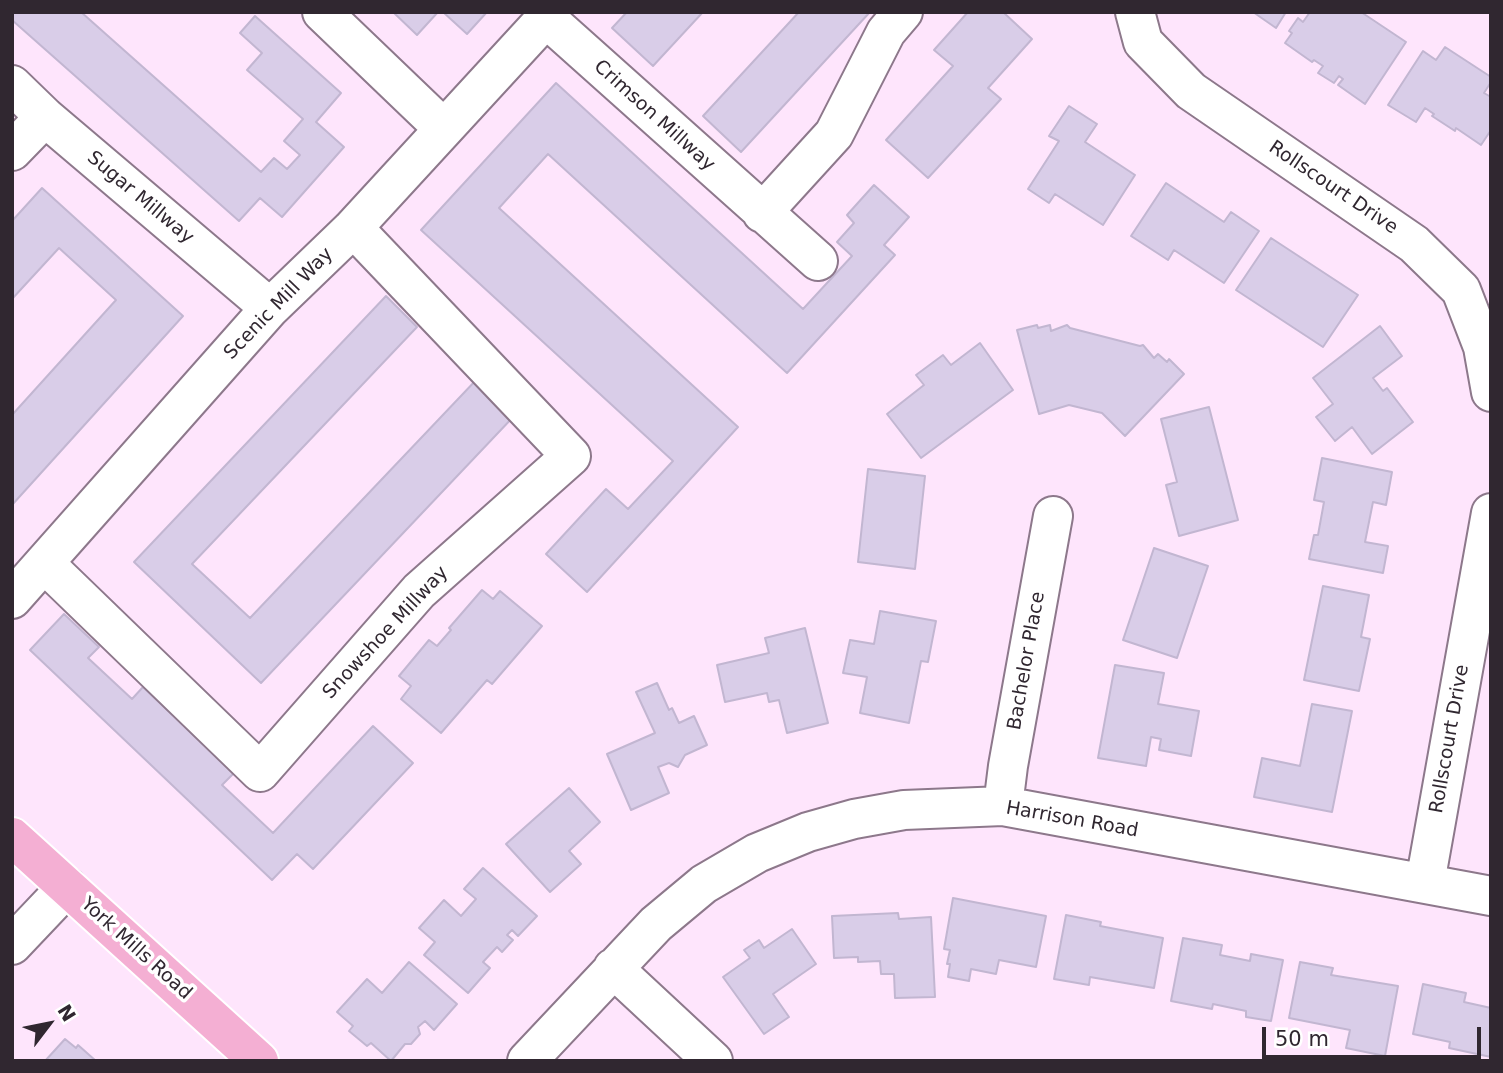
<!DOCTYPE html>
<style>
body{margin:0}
#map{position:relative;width:1503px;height:1073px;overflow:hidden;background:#fee5fc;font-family:"DejaVu Sans",sans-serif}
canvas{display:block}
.frame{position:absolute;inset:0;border:14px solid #302730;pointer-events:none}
.north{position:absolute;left:14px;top:989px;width:70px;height:70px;-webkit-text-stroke:5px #fff;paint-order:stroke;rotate:58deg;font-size:19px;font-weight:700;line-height:28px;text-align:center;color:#302730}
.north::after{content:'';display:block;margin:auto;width:24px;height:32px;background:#302730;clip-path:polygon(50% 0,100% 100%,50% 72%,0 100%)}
.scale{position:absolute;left:1262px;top:1027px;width:219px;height:32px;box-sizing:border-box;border:4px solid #302730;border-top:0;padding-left:9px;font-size:21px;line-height:24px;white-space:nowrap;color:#302730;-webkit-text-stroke:5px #fff;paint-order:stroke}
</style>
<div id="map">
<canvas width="1503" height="1073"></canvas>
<div class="frame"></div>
<div class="north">N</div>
<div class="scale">50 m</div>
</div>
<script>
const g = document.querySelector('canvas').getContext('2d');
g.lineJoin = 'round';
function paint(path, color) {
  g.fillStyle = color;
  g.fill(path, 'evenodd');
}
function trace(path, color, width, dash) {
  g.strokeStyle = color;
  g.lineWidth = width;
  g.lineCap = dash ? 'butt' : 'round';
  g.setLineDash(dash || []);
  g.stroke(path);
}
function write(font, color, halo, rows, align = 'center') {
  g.font = font + ' "DejaVu Sans",sans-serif';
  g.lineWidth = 7;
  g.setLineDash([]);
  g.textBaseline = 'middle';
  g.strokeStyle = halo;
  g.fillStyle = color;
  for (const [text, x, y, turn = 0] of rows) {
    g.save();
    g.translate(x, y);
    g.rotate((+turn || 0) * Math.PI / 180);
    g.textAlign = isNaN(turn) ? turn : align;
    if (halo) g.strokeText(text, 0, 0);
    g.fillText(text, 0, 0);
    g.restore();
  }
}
const building = new Path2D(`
 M12,12H81L261,172L274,158L287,169L300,155L284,141L303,119L247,70L262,53L240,33L255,16L341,93L316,122L344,147L282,217L260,198L239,221L12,20Z
 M393,12H438L417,35Z
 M443,12H487L467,34Z
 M627,12H703L653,66L612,28Z
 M799,12H870L741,152L703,116Z
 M968,12H1003L1032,39L988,88L1001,99L928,178L886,140L953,66L934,50Z
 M1253,12H1286L1276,28Z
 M1310,12H1361L1406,42L1365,104L1338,85L1343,79L1339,76L1334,83L1318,73L1323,66L1314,60L1312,62L1285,43L1292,33L1289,31L1298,18L1303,22Z
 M1445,47L1491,77V82L1484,93L1491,97V130L1481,145L1456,128L1455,131L1432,116L1434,114L1425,108L1416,122L1388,105L1423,51L1436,60Z
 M556,83L803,309L852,256L837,242L854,223L847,215L874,185L909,217L884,245L895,255L787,373L548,154L499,208L738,427L587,592L546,554L606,489L628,509L673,461L421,230Z
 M1069,106L1097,124L1085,142L1135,175L1103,225L1055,194L1049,203L1028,189L1059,141L1049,136Z
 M1166,183L1224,222L1231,212L1259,231L1224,283L1174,250L1168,260L1131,236Z
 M42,188L183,316L12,505V415L116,300L59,248L12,299V221Z
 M1271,238L1358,295L1323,347L1236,290Z
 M386,296L417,327L192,564L250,618L478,378L515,415L261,683L134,562Z
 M1037,325L1038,328L1050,325L1051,331L1067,325L1070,328L1140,346L1143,345L1154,358L1158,354L1167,362L1169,359L1184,374L1125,436L1102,413L1069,405L1039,414L1017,330Z
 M1380,326L1402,356L1373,378L1383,391L1387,388L1413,422L1372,454L1352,427L1335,441L1316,417L1333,404L1313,378Z
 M980,343L1013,390L921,458L887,414L924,385L916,375L943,355L951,365Z
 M1209,407L1238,520L1179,536L1166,485L1177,482L1161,419Z
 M1322,458L1392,472L1386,505L1373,502L1365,542L1388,546L1383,573L1309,559L1314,535H1318L1324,502L1314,500Z
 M868,469L925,476L915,569L858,562Z
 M1154,548L1208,566L1177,658L1123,640Z
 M1323,586L1369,595L1361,637L1370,639L1359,691L1304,680Z
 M482,590L493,599L500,591L542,626L492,684L487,680L441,733L401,699L411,686L399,676L429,640L437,646L451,630L449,628Z
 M880,611L936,621L928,662L921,661L909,723L860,713L867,677L843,673L850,640L874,644Z
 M64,614L99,647L88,658L132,699L143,687L234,773L222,785L273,833L373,726L413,763L313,869L297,854L272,880L30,650Z
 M805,628L828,723L787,733L779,700L769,702L767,693L725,702L717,665L769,653L765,638Z
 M1115,665L1164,673L1158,704L1199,711L1191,756L1159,750L1161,739L1151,737L1146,766L1098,758Z
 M657,683L669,710L672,708L679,723L694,716L707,745L685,755L678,767L669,763L658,767L669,793L631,810L607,754L655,733L636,692Z
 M1312,704L1352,711L1332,812L1254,797L1262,758L1300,766Z
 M569,788L600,822L569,851L581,864L550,892L506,844Z
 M483,868L537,916L518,936L512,930L507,935L513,940L502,952L497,947L483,962L490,968L468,993L424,955L435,942L419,928L444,900L461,916L476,899L464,889Z
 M953,898L1046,916L1036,967L999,960L996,974L971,969L969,981L948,977L950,964H947L950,950L944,949Z
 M898,913L899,919L931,917L935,997L895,998L894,974H881L880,961L858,962V957L834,958L832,916Z
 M1066,915L1101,922L1100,926L1163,938L1154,988L1090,977L1089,985L1054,979Z
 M792,929L816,964L773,994L789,1017L764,1034L723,977L750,958L744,950L759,940L764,948Z
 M1183,938L1222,945L1220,955L1250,961L1251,954L1283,960L1271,1021L1246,1017V1011L1213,1004L1212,1009L1171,1001Z
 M409,962L457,1004L434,1030L425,1021L418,1027L420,1034L411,1044H405L391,1061L371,1043L367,1046L349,1031L353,1026L337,1012L367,979L382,993Z
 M1300,962L1333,968L1331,975L1398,986L1385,1056L1346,1048L1350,1030L1289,1018Z
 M1423,984L1466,993L1464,1002L1491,1008V1057L1449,1048L1450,1042L1413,1034Z
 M65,1039L76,1048L78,1045L96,1061H45Z`);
const minor = new Path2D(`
 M322,12L443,128
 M1135,12L1143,42L1191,91L1414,244L1461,290L1483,347L1491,392
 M546,18L818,261
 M12,85L45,117L270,308
 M12,151L45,117
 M762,213L834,134L886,32L903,12
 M45,564L260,772L419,591L571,456L364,239L351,230
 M12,599L270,308L351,230L546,18V12
 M1003,806L1008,766L1053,516
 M1425,883L1491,513
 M12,945L67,887
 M613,968L713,1061
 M527,1061L656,924L704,884L757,853L808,832L854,819L904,810L1003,806L1491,896`);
const major = new Path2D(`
 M12,837L259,1061`);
const streetNames = [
 ["Crimson Millway",654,116,42],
 ["Rollscourt Drive",1333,188,34],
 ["Sugar Millway",140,198,40],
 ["Scenic Mill Way",279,304,-46],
 ["Snowshoe Millway",386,633,-47],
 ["Bachelor Place",1027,661,-80],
 ["Rollscourt Drive",1450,739,-80],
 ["Harrison Road",1072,820,10],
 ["York Mills Road",136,949,42]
];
paint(building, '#d9cde8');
trace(building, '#c2b6d1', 2);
trace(minor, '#8d788b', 42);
trace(major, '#fff', 42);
trace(minor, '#fff', 38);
trace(major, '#f4afd3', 38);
write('19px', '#302730', '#fff', streetNames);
</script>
